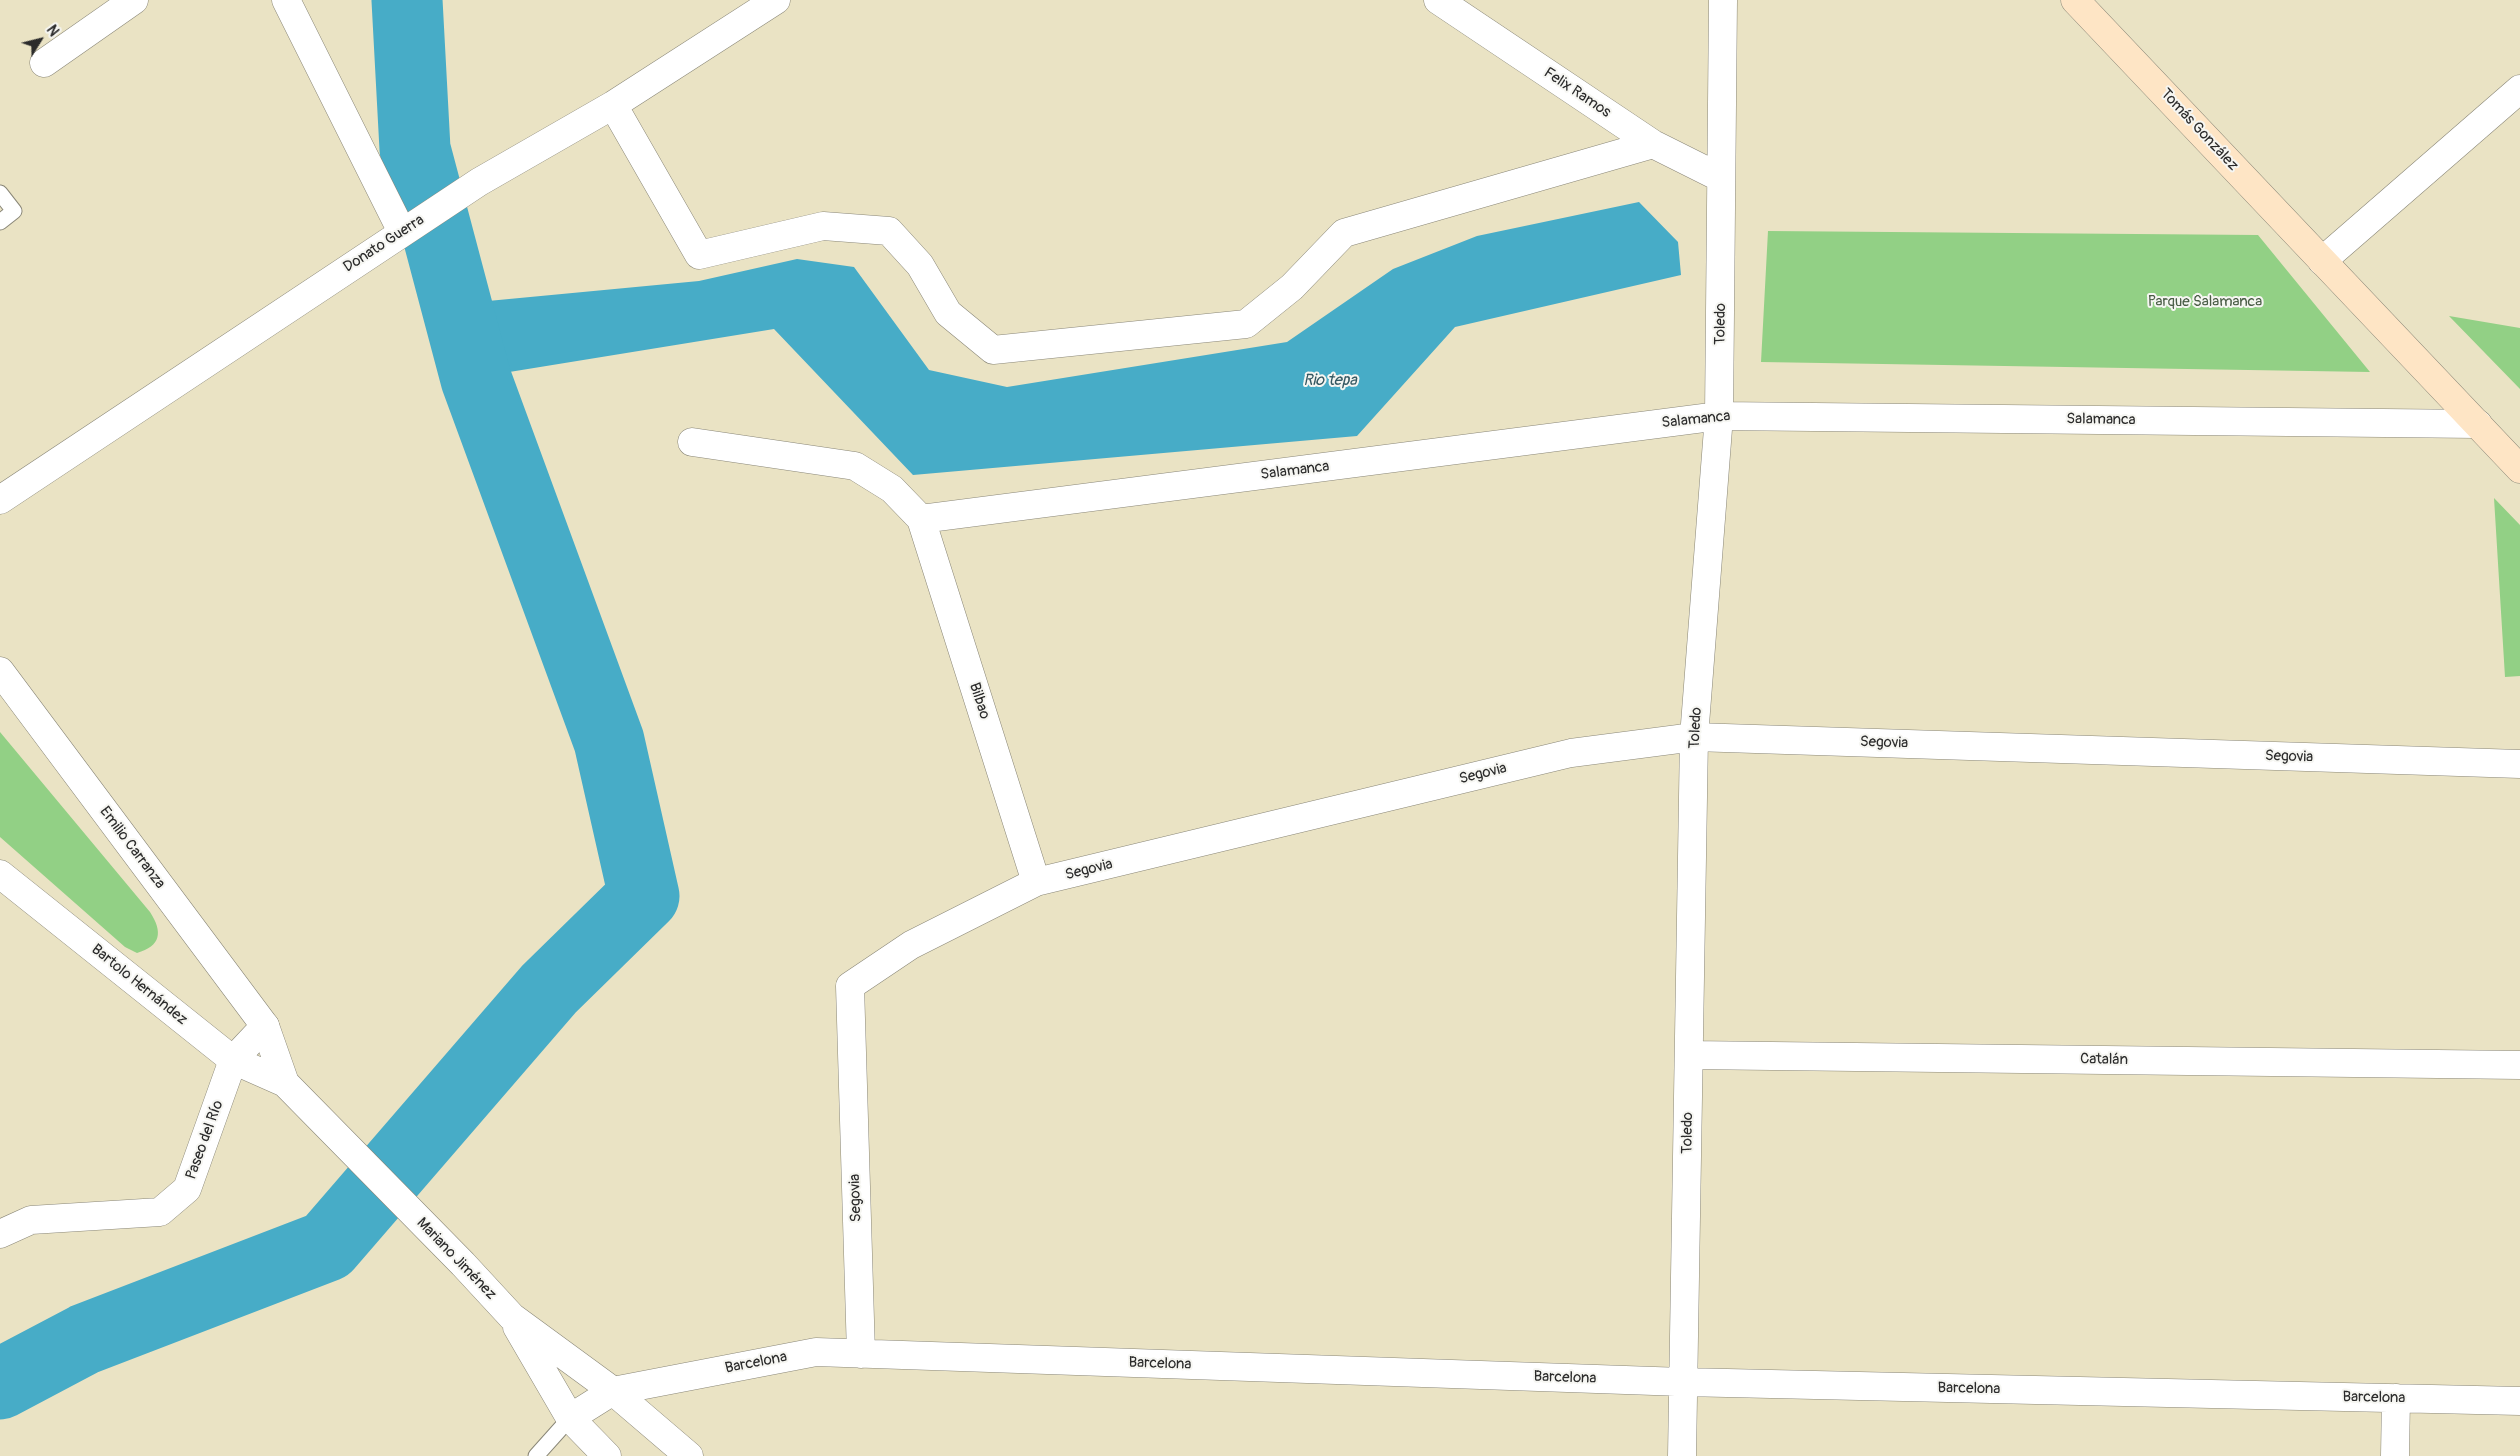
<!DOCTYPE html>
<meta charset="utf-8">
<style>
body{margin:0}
#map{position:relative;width:2520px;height:1456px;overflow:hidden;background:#eae3c4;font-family:Pangolin,sans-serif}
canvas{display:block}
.north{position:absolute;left:15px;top:15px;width:50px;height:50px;-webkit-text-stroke:4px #f6f6f2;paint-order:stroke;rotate:54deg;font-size:14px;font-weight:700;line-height:20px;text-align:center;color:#2b2b2b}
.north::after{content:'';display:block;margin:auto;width:18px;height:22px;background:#2b2b2b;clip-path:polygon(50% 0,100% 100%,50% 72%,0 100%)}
</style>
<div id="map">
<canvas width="2520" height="1456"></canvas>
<div class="north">N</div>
</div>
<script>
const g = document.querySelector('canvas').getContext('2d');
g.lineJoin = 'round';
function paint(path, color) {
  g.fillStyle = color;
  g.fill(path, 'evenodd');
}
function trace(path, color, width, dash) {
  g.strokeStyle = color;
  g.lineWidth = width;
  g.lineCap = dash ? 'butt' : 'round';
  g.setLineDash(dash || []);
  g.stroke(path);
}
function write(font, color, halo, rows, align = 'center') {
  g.font = font + ' Pangolin,sans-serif';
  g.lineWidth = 4;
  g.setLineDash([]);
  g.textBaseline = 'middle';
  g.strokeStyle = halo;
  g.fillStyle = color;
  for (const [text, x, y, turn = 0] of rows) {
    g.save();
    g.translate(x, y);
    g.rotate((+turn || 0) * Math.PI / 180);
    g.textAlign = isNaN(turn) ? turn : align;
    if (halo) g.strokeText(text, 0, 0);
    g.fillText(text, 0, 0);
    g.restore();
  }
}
const green = new Path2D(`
 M1768,231L2258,235L2370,372L1761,362Z
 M2449,316L2520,328V389Z
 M2494,498L2520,525V676L2505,677Z
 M0,732L150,912C163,932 161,946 137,953L125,947L0,837Z`);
const water = new Path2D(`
 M1639,202L1678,242L1681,275L1455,327L1357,436L913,475L774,329L497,374L488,301L699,281L797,259L854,267L929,370L1007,387L1287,342L1393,269L1477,236Z`);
const river = new Path2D(`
 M0,1384L85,1339L327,1246L549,989L644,896L609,741L476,379L415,149L407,0`);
const service = new Path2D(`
 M0,193L14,211L0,222
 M536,1456L570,1418`);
const minor = new Path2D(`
 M286,0L402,232
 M1438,0L1653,144L1721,178
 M44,63L134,0
 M613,105L699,255L823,226L889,231L920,265L948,313L993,350L1246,324L1292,287L1344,233L1653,144
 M2322,261L2520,89
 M692,442L855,466L892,489L921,519L1036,882
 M0,500L479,182L613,105L776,0
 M921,519L1719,416L2478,424
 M1689,1055L2520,1065
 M0,1234L31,1220L160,1212L187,1189L233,1060L265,1026
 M861,1354L850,986L911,945L1036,882L1571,753L1694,737L2520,764
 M570,1418L613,1391L816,1352L1683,1382L2520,1401
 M1682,1456L1694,737L1719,416L1723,0
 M2395,1456L2396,1398`);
const tertiary = new Path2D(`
 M0,671L265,1026L285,1083L463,1264L512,1317L613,1391L689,1456
 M0,874L233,1060L285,1083
 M517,1327L570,1418L607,1456`);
const secondary = new Path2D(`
 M2075,0L2520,469`);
const streetNames = [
 ["Felix Ramos",1577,93,34],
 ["Tomás González",2199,130,47],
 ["Donato Guerra",384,244,-33],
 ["Toledo",1721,324,-89],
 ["Salamanca",1696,420,-6],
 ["Salamanca",2101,420,1],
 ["Salamanca",1295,471,-7],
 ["Bilbao",979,701,72],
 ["Toledo",1696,728,-87],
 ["Segovia",1884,743,2],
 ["Segovia",2289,757,2],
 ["Segovia",1483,774,-14],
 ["Emilio Carranza",132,848,53],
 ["Segovia",1089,870,-14],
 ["Bartolo Hernández",139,985,39],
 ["Catalán",2104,1060,1],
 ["Toledo",1688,1133,-89],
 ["Paseo del Río",205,1140,-70],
 ["Segovia",856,1198,-92],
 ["Mariano Jiménez",456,1259,46],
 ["Barcelona",756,1363,-11],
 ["Barcelona",1160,1364,2],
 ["Barcelona",1565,1378,2],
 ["Barcelona",1969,1389,1],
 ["Barcelona",2374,1398,1]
];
const parkNames = [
 ["Parque Salamanca",2205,302]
];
const waterNames = [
 ["Rio tepa",1330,381]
];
paint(green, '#92d085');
paint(water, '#47acc7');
trace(river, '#47acc7', 71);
trace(service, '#8a8778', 17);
trace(minor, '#8a8778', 29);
trace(tertiary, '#8a8778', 29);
trace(secondary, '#8a8778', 29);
trace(service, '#fff', 15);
trace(minor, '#fff', 28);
trace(tertiary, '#fff', 28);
trace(secondary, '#fee5c5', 28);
write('15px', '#2b2b2b', '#f6f6f2', streetNames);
write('15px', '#4a5d46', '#f6f6f2', parkNames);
write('italic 16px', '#355862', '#f6f6f2', waterNames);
</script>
